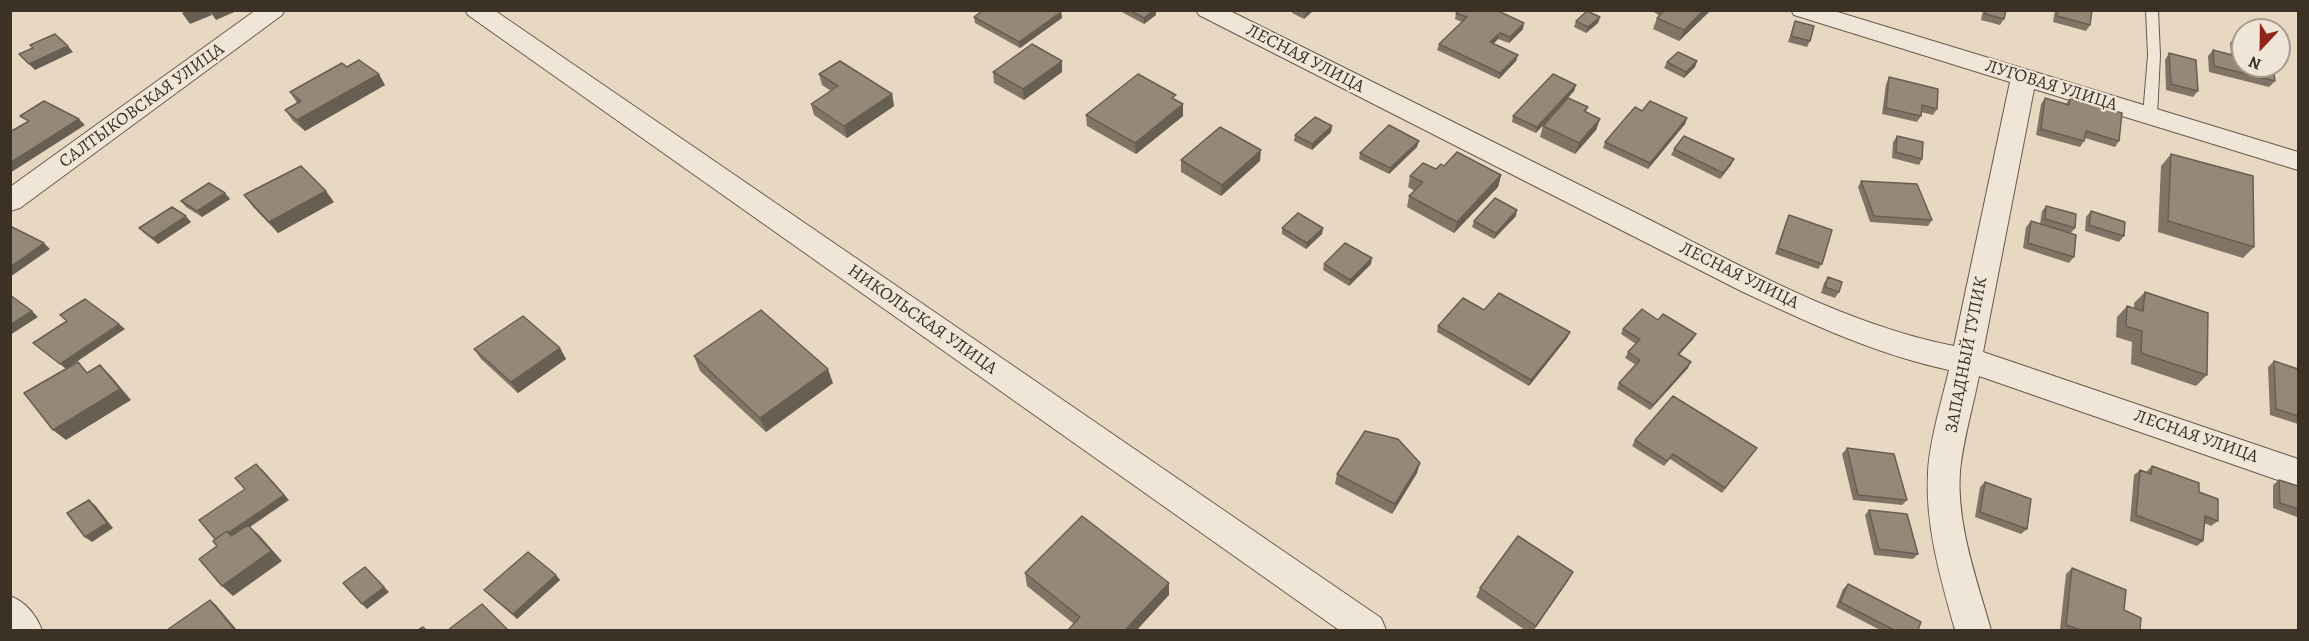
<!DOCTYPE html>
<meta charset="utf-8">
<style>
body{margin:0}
#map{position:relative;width:2309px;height:641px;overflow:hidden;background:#e8d8c1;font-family:Alegreya,serif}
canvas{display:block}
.frame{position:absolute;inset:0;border:12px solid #3b3125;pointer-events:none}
.north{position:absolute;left:2231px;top:18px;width:60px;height:60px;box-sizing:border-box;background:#f0e6d7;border:2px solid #a89e90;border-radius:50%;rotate:202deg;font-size:16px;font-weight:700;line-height:24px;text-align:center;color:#3b3125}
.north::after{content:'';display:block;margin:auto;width:21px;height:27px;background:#8f2418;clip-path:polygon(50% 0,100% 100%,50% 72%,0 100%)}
</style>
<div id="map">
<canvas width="2309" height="641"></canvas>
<div class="frame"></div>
<div class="north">N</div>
</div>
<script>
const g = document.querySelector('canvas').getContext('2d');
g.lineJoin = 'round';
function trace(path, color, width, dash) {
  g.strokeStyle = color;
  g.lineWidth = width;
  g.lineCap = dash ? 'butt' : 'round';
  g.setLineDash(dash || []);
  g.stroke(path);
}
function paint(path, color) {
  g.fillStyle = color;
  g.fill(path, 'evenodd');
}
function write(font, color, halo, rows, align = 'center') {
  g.font = font + ' Alegreya,serif';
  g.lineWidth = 4.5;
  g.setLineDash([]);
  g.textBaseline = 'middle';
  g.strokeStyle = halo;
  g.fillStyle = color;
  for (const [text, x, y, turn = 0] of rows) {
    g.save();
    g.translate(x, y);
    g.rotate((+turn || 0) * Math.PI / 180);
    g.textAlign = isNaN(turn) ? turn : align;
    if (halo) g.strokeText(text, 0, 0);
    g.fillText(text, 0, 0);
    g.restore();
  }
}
const service = new Path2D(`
 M2146,10H2158L2160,55L2157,116L2150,120L2143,116L2148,55Z`);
const minor = new Path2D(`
 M256,10H285L282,15L20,208L10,211V187Z
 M465,10H494L1381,618L1386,630H1339L468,15Z
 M1196,10H1228C1366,79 1504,147 1642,216C1742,266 1843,324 1954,346L2010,82L1794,15L1791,10H1831L2298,152V170L2034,89L1983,352L2298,459V487L1979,376C1973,407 1963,440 1960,471C1956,524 1977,580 1991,630H1955C1941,580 1925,526 1928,473C1929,443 1942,400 1949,370C1875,354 1809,323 1741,291L1199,15Z
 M10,596C26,602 36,615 42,630H10Z`);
const wall = new Path2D(`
 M1120,10H1156V15L1144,24L1120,11Z
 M1292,10H1314L1304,19L1292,13Z
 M1651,10H1711L1679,41L1653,29L1657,18L1660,16Z
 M1983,10H2006L2004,19L2000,25L1981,20Z
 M2055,10H2100L2099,12L2092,11L2090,25L2086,31L2053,22Z
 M1061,12L1062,18L1020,48L975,23L974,17Z
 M1456,13L1523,29L1509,43L1498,39L1493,44L1518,55L1516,61L1499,79L1437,50L1439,44L1462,22L1455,19Z
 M1600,17L1598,23L1586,33L1574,27L1576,21Z
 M1795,21L1810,41L1807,47L1788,42Z
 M2235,36L2275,81L2269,87L2209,72L2208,56L2213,50L2231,54L2230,43Z
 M2169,53L2198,91L2193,97L2166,90L2165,60Z
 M1697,61L1695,67L1684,78L1664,68L1667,62Z
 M347,67L385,85L305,131L293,121L285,110L297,103L290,92Z
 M993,72H1062L1024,100L994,83Z
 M819,74L892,94L894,106L847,138L814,115L811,104L831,91L822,85Z
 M1889,77L1937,109L1933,115L1921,112V116L1917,122L1882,114L1886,84Z
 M1576,85L1574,91L1536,133L1512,122L1513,116Z
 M2045,98L2066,104L2070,98L2119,141L2115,147L2085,138L2084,141L2080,147L2036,135L2041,104Z
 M1176,100L1183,104V116L1136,154L1087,126L1086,115Z
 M1588,107L1586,112L1600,119L1596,130L1575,154L1540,137L1543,126Z
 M1642,111L1687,118L1685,124L1648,169L1603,148L1605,142Z
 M1332,126L1331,132L1312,150L1294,141L1295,135Z
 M1897,136L1922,159L1919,165L1892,158L1893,142Z
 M1417,147L1389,174L1359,159L1360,153Z
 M1674,149L1731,165L1720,179L1671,155Z
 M2171,154L2254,247L2243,258L2158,232L2161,166Z
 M1181,160L1260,161L1221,196L1181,172Z
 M1436,169L1501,175L1498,187L1454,233L1407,207L1409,196L1415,191L1408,187L1410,176Z
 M1861,181L1932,220L1928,226L1870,222L1858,187Z
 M225,193L230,199L202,217L186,207L181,201Z
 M244,195L334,202L278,233L253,207Z
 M2046,206L2075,228L2071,233L2074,257L2069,263L2023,248L2026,227L2031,221L2040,224L2042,211Z
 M2091,211L2124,236L2119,242L2085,231L2086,217Z
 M1789,215L1822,264L1818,269L1775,254L1786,221Z
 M1516,216L1494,239L1472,227L1474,221Z
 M191,222L158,244L145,234L139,228Z
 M1282,228H1323L1322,234L1306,249L1282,234Z
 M1324,264H1371L1349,286L1323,270Z
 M1828,277L1839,292L1835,298L1821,293L1824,283Z
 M2145,292L2207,375L2196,386L2131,364L2132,342L2116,337L2117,317L2127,306L2134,308V303Z
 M1484,310L1570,332L1567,338L1529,386L1437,332L1438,326Z
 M1658,320L1696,334L1693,339L1679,355L1688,368L1650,410L1617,389L1619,383L1636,365L1625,358L1628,352L1636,344L1621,334L1623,329Z
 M560,348L566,359L518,393L481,359L474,349Z
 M694,356L833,383L766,432L700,371Z
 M2274,361L2298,369V424L2270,415L2268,367Z
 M1635,440L1757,448L1722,493L1670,459L1664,466L1632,446Z
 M1847,448L1907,500L1902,505L1853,500L1842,454Z
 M2152,466L2199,492L2218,521L2211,526L2204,523L2203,541L2197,546L2130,521L2134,475L2140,470L2146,472Z
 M1417,473L1392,514L1335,484L1337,474Z
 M2279,480L2298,486V515L2297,517L2273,508V485Z
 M1985,482L2027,529L2021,534L1975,517L1980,487Z
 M1869,510L1918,554L1913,559L1874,555L1865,515Z
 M2072,568L2124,610L2140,630H2063L2060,629L2066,574Z
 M1025,573L1169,583V595L1074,624L1027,586Z
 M556,575L560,580L517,619L489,595L484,590Z
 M1568,581L1534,630H1525L1476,597L1480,588Z
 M1848,584L1918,630H1880L1836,607L1843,589Z`);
const shadedWall = new Path2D(`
 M187,10H209L212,15L190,24L182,13Z
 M209,10H239L216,20Z
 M1154,10H1156V15L1144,24V18Z
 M1307,10H1314L1304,19L1305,13Z
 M1704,10H1711L1679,41L1684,30Z
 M1061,12L1062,18L1020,48L1019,42Z
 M1600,17L1598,23L1586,33L1588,27Z
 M1524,23L1523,29L1509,43L1510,37Z
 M1500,33L1498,39L1489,48L1490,42Z
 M68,46L73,52L35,70L29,64Z
 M1518,55L1516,61L1499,79L1500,73Z
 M1062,61V72L1024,100L1023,89Z
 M1697,61L1695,67L1684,78L1686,72Z
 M379,74L385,85L305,131L297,120Z
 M1576,85L1574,91L1536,133L1537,127Z
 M892,94L894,106L847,138L844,126Z
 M1183,104V116L1136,154L1135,143Z
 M1687,118L1685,124L1648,169L1650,163Z
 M79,119L85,125L10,173V163Z
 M1600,119L1596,130L1575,154L1579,143Z
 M1332,126L1331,132L1312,150V144Z
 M1419,141L1417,147L1389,174L1390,168Z
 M1261,150L1260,161L1221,196L1222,185Z
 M1734,159L1731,165L1720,179L1723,173Z
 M1501,175L1498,187L1454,233L1457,222Z
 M326,191L334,202L278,233L269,222Z
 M225,193L230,199L202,217L197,211Z
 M1517,210L1516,216L1494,239L1496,233Z
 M186,216L191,222L158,244L153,238Z
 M1323,228L1322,234L1306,249L1307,243Z
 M44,243L50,249L10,277V267Z
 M1372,258L1371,264L1349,286L1350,280Z
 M32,311L38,317L10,335V325Z
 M119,324L125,329L66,369L60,364Z
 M1570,332L1567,338L1529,386L1531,380Z
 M1696,334L1693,339L1675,359L1678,354Z
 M560,348L566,359L518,393L511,382Z
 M1691,362L1688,368L1650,410L1653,405Z
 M100,365L111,376L131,400L66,440L53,430Z
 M828,369L833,383L766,432L760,418Z
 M1420,463L1417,473L1392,514L1395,504Z
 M262,469L289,500L250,527L259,535L282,561L233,596L222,586L217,541Z
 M89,500L95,505L113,528L92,542L85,537Z
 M365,567L389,592L367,609L362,604Z
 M1573,572L1568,581L1533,630L1536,626Z
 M556,575L560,580L517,619L513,614Z
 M1169,583V595L1137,630H1125Z
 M210,600L216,605L237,630H232Z`);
const building = new Path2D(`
 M983,10H1058L1061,12L1019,42L974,17Z
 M1129,10H1154L1144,18Z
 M1459,10H1496L1524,23L1510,37L1500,33L1490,42L1518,55L1500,73L1439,44L1467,17L1456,13Z
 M1665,10H1704L1684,30L1657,18Z
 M1985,10H2006L2004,19L1985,14Z
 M2058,10H2092L2090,25L2057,16Z
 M1587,11L1600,17L1588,27L1576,21Z
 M1795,21L1814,26L1810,41L1791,36Z
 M55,34L68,46L29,64L19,54L33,48L30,45Z
 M2235,36L2243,38V66H2273L2275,81L2214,66L2213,50L2236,56Z
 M1032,44L1062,61L1023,89L993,72Z
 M1678,52L1697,61L1686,72L1667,62Z
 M2169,53L2196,60L2198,91L2171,84Z
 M359,60L379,74L297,120L285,110L301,101L290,92L342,63L347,67Z
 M840,61L892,94L844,126L811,104L838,86L819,74Z
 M1138,74L1176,95L1172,98L1183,104L1135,143L1086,115Z
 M1553,74L1576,85L1537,127L1513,116Z
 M1889,77L1938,89L1937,109L1922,105L1921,116L1886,108Z
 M1568,98L1588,107L1584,111L1600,119L1579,143L1543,126Z
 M2045,98L2069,105L2070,98L2122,113L2119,141L2086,131L2084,141L2041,129Z
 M44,101L79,119L10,163V132L29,121L20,116Z
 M1650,101L1687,118L1650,163L1605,142L1635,107L1642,111Z
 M1315,117L1332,126L1312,144L1295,135Z
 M1389,125L1419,141L1390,168L1360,153Z
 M1220,127L1261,150L1222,185L1181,160Z
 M1684,136L1734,159L1723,173L1674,149Z
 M1897,136L1923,142L1922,159L1896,152Z
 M1457,152L1501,175L1457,222L1409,196L1423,182L1410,176L1423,163L1436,169L1441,164L1444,166Z
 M2171,154L2253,176L2254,247L2168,221Z
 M301,166L326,191L269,222L244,195Z
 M1861,181L1917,184L1932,220L1874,216Z
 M209,183L225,193L197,211L181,201Z
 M1495,198L1517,210L1496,233L1474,221Z
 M2046,206L2076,214L2075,228L2045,219Z
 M172,207L186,216L153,238L139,228Z
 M2091,211L2125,222L2124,236L2089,225Z
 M1298,213L1323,228L1307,243L1282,228Z
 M1789,215L1832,230L1822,264L1778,248Z
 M2031,221L2076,235L2074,257L2028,243Z
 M10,226L44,243L10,267Z
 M1345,243L1372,258L1350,280L1324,264Z
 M1828,277L1842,282L1839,292L1825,287Z
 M2145,292L2208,313L2207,375L2141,353L2142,331L2126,326L2127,306L2143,311Z
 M1499,293L1570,332L1531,380L1438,326L1463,298L1484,310Z
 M10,295L32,311L10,325Z
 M85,299L119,324L60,364L33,343L67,321L60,315Z
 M1642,309L1658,320L1663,314L1696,334L1678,354L1691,362L1653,405L1619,383L1640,360L1628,352L1640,339L1623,329Z
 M761,310L828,369L760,418L694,356Z
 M523,316L560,348L511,382L474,349Z
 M2274,361L2298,369V416L2276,409Z
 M78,362L87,373L100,365L120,389L53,430L24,393Z
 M1673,396L1757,448L1725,488L1673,454L1667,461L1635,440Z
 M1365,431L1398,439L1420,463L1395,504L1337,474Z
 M1847,448L1894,454L1907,500L1858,495Z
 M256,464L284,495L228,533L227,531L215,539L199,520L245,489L235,478Z
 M2152,466L2199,483V492L2218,499V521L2205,516L2203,541L2136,515L2140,470L2151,474Z
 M2279,480L2298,486V509L2280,503Z
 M1985,482L2031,499L2027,529L1980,512Z
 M89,500L107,523L85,537L67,513Z
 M1869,510L1907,514L1918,554L1879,549Z
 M1082,516L1169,583L1125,630H1068L1080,617L1025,573Z
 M248,525L271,551L222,586L199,559L217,546L213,541L227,531L231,536Z
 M1518,536L1573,572L1536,626L1480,588Z
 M528,552L556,575L513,614L484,590Z
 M365,567L384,587L362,604L343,583Z
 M2072,568L2126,590L2124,610L2141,618L2140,630H2081L2066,625Z
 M1848,584L1921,622L1918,630H1894L1840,602Z
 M210,600L234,629L232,630H167Z
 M482,604L508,630H448Z
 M423,627L426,630H418Z`);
const streetNames = [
 ["ЛЕСНАЯ УЛИЦА",1305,59,27],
 ["ЛУГОВАЯ УЛИЦА",2051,86,17],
 ["САЛТЫКОВСКАЯ УЛИЦА",142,106,-36],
 ["ЛЕСНАЯ УЛИЦА",1739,276,26],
 ["НИКОЛЬСКАЯ УЛИЦА",922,320,35],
 ["ЗАПАДНЫЙ ТУПИК",1967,355,-79],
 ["ЛЕСНАЯ УЛИЦА",2196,437,19]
];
trace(service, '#665b4c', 2);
trace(minor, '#665b4c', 2);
paint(service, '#f0e6d7');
paint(minor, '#f0e6d7');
paint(wall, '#807565');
paint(shadedWall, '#685f53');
paint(building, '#958876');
trace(building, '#685f53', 1.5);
write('18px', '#3b3125', '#f0e6d7', streetNames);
</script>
